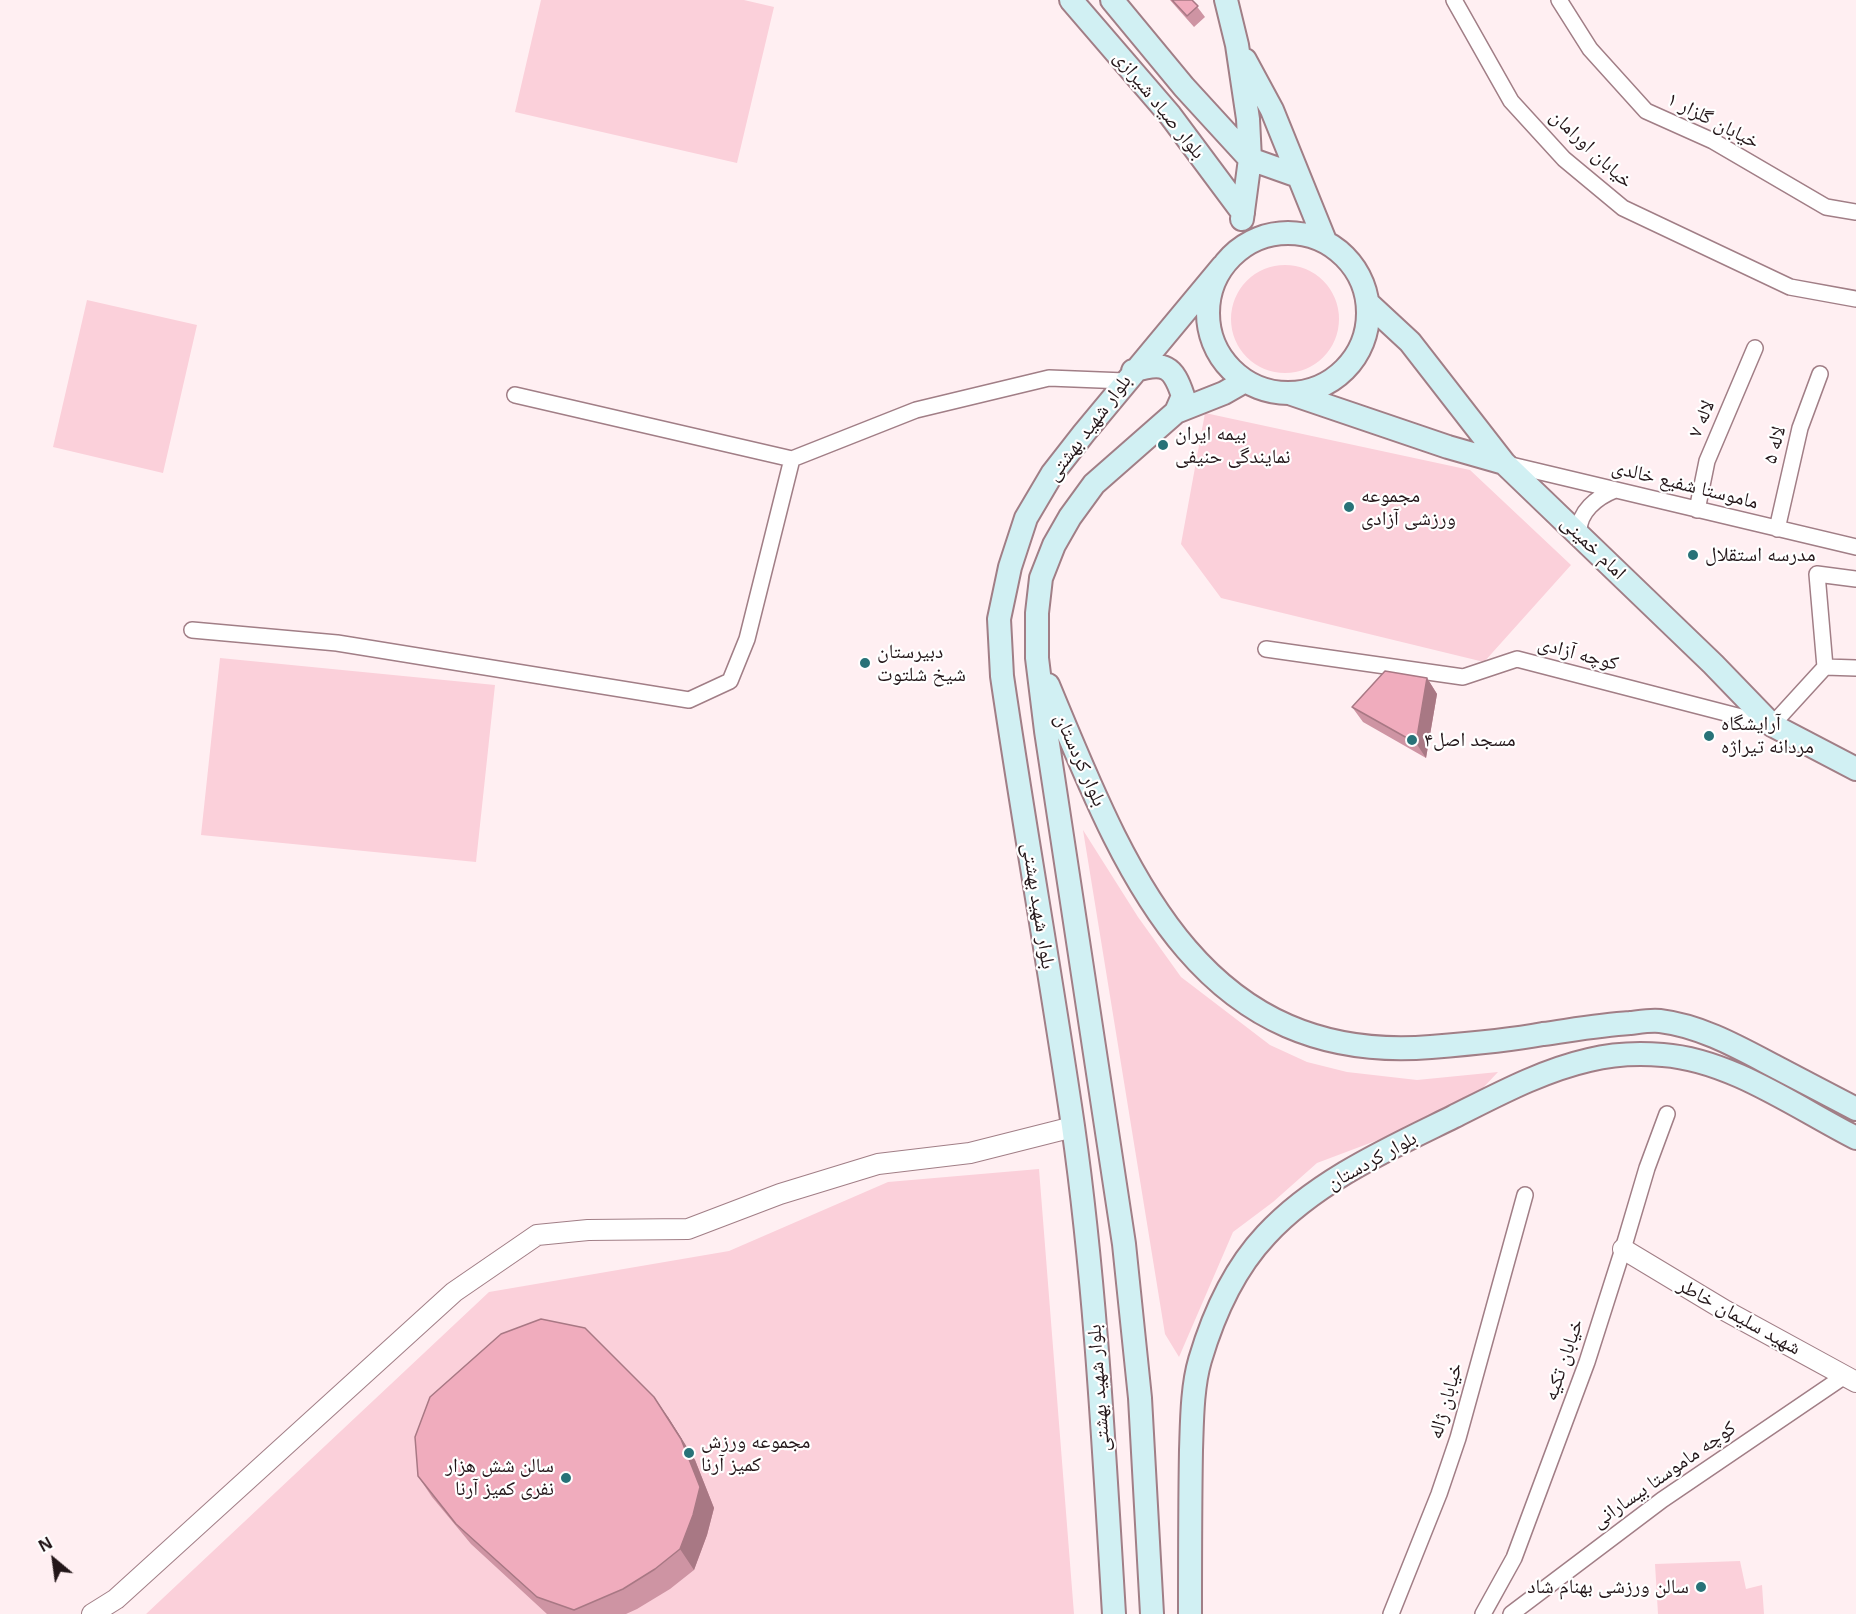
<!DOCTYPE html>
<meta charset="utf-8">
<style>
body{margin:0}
#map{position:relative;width:1856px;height:1614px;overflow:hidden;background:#ffeff2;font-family:"Noto Sans",sans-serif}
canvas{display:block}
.north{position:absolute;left:24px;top:1530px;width:60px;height:60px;-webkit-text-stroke:4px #fff;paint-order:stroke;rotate:331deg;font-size:16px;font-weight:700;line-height:24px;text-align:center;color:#231619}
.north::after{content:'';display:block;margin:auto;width:21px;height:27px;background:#231619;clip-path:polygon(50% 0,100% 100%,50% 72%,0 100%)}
</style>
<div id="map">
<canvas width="1856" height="1614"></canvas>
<div class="north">N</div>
</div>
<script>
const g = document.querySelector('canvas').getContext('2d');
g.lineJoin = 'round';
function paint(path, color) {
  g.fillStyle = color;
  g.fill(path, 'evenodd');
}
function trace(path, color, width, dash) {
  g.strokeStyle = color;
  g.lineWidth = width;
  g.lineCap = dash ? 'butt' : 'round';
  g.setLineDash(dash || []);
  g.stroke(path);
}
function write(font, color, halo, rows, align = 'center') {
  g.font = font + ' "Noto Sans","Noto Naskh Arabic",sans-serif';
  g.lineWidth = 4.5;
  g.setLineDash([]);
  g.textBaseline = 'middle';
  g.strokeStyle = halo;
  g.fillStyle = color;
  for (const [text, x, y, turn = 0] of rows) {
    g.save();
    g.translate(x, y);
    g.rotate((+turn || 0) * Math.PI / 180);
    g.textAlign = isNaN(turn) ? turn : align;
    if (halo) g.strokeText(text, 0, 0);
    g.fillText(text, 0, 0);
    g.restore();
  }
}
const green = new Path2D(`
 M541,0H744L774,7L737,163L515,112Z
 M1231 319a54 54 0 1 1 108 0a54 54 0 1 1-108 0Z
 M87,300L197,325L163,473L53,447Z
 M1205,413L1470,470L1571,565L1484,662L1221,598L1181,544Z
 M220,658L495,685L476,862L201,835Z
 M1083,830L1138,917L1181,977L1270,1045L1307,1062L1347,1072L1417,1080L1498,1072L1481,1090L1386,1137L1317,1163L1273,1202L1233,1232L1179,1357L1165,1334Z
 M1039,1169L1074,1614H146L489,1292L729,1251L888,1182Z
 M1740,1561L1746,1589L1762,1585L1764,1614H1658L1655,1564Z`);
const minor = new Path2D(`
 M1454,0L1511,101L1564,159L1623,208L1790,287L1856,299
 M1559,0L1590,49L1646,111L1713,141L1826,207L1856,212
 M515,395L792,459
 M1507,464L1856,547
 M1697,510L1707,461L1755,348
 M1777,529L1800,428L1820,374
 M1579,533C1578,512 1597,497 1615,490
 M192,630L337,643L689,700L730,681L747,639L792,459L916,410L1049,378L1125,381
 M1266,649L1463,677L1517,659L1772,725L1825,667L1856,668
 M1825,667L1817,574L1856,579
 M1391,1614L1439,1494L1458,1438L1525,1195
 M1483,1614L1514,1558L1587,1362L1623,1249L1647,1168L1667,1114
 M1511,1614L1662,1500L1846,1375`);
const tertiary = new Path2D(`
 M1623,1249L1726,1311L1856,1382
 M92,1614L116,1599L454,1292L537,1235L588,1230L688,1229L780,1194L878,1164L970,1153L1073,1127`);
const secondary = new Path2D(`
 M1071,0L1170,115L1243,213
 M1112,0L1184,87L1250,159L1298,176
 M1226,0L1237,45L1248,119L1250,159L1242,219
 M1245,60L1272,110L1325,241
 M1208 313a80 80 0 1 1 160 0a80 80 0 1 1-160 0Z
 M1369,304L1410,342L1504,463
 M1133,371C1165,361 1173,366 1183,396L1176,412
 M1292,394L1448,447L1504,463L1713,664L1772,725L1856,769
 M1048,685C1123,865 1196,1066 1431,1047C1469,1044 1506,1041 1543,1034C1572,1030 1600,1025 1630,1023C1639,1022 1650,1020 1660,1021C1701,1026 1738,1047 1774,1066C1801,1080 1829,1095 1856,1109
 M1114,1614C1104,1451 1096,1288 1073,1126C1051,976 1024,826 1002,676L999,619L1010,567L1026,518L1052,474L1084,433L1222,267
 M1152,1614L1140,1398L1124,1244L1046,731L1037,658V613L1041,578L1054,545L1070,517L1094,484L1176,412L1224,393L1245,381
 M1190,1614C1190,1559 1190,1505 1191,1450C1192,1422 1192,1387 1200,1360C1213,1316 1234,1269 1266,1235C1316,1181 1388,1149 1453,1117C1497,1095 1541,1071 1589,1060C1613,1054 1639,1053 1663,1055C1731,1060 1797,1108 1856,1138`);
const wall = new Path2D(`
 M1170,0H1192L1205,17L1194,27Z
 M1427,678L1437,694L1426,758L1363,722L1352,707Z
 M668,1417L695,1460L714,1508L707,1535L694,1570L670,1589L637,1609L626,1614H547L471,1544L432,1497L418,1476Z`);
const shadedWall = new Path2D(`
 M1427,678L1437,694L1426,758L1416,743Z
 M654,1397L668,1417L695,1460L714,1508L707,1535L694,1570L680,1549Z`);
const building = new Path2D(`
 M1172,0H1192L1198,6L1187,16Z
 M1385,671L1427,678L1416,743L1352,707Z
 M541,1319L585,1328L654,1397L681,1439L700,1487L693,1515L680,1549L655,1569L623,1589L574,1610L537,1597L456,1524L418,1476L415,1437L430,1397L501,1334Z`);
const markers = [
 [1163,445,6,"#287278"],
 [1349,507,6,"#287278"],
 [1693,555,6,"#287278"],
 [865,663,6,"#287278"],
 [1709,736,6,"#287278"],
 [1412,740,6,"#287278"],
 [689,1453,6,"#287278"],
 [566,1478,6,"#287278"],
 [1701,1587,6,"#287278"]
];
const streetNames = [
 ["بلوار صیاد شیرازی",1159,105,51],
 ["خیابان گلزار ۱",1713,121,27],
 ["خیابان اورامان",1591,149,43],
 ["لاله ۷",1702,419,-67],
 ["بلوار شهید بهشتی",1089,428,-53],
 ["لاله ۵",1775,445,-75],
 ["ماموستا شفیع خالدی",1685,485,14],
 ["امام خمینی",1593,548,44],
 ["کوچه آزادی",1578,654,15],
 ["بلوار کردستان",1080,760,66],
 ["بلوار شهید بهشتی",1038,906,81],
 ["بلوار کردستان",1372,1161,-29],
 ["شهید سلیمان خاطر",1739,1317,29],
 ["خیابان تکیه",1564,1360,-71],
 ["بلوار شهید بهشتی",1099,1388,-94],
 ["خیابان ژاله",1446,1401,-74],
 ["کوچه ماموستا بیسارانی",1664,1475,-35]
];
const poiNames = [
 ["بیمه ایران",1175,434],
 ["نمایندگی حنیفی",1175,457],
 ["مجموعه",1361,496],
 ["ورزشی آزادی",1361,519],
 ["مدرسه استقلال",1705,555],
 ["دبیرستان",877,652],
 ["شیخ شلتوت",877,675],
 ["آرایشگاه",1721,724],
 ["مردانه تیراژه",1721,747],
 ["مسجد اصل۴",1424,740],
 ["مجموعه ورزش",701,1442],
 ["کمیز آرنا",701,1465],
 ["سالن شش هزار",554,1466,"right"],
 ["نفری کمیز آرنا",554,1489,"right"],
 ["سالن ورزشی بهنام شاد",1689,1587,"right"]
];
paint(green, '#fbd0da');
trace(minor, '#a17e86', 18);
trace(tertiary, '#a17e86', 22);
trace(secondary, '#a17e86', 26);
trace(minor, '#fff', 15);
trace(tertiary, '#fff', 20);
trace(secondary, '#d1f0f3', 22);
paint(wall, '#ce94a3');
paint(shadedWall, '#a87884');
paint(building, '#f0acbd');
trace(building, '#a87884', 1.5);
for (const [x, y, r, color] of markers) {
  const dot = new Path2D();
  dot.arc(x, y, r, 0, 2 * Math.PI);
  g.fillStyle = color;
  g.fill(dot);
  trace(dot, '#fff', 2);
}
write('20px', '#231619', '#fff', streetNames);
write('20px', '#231619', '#fff', poiNames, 'left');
</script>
